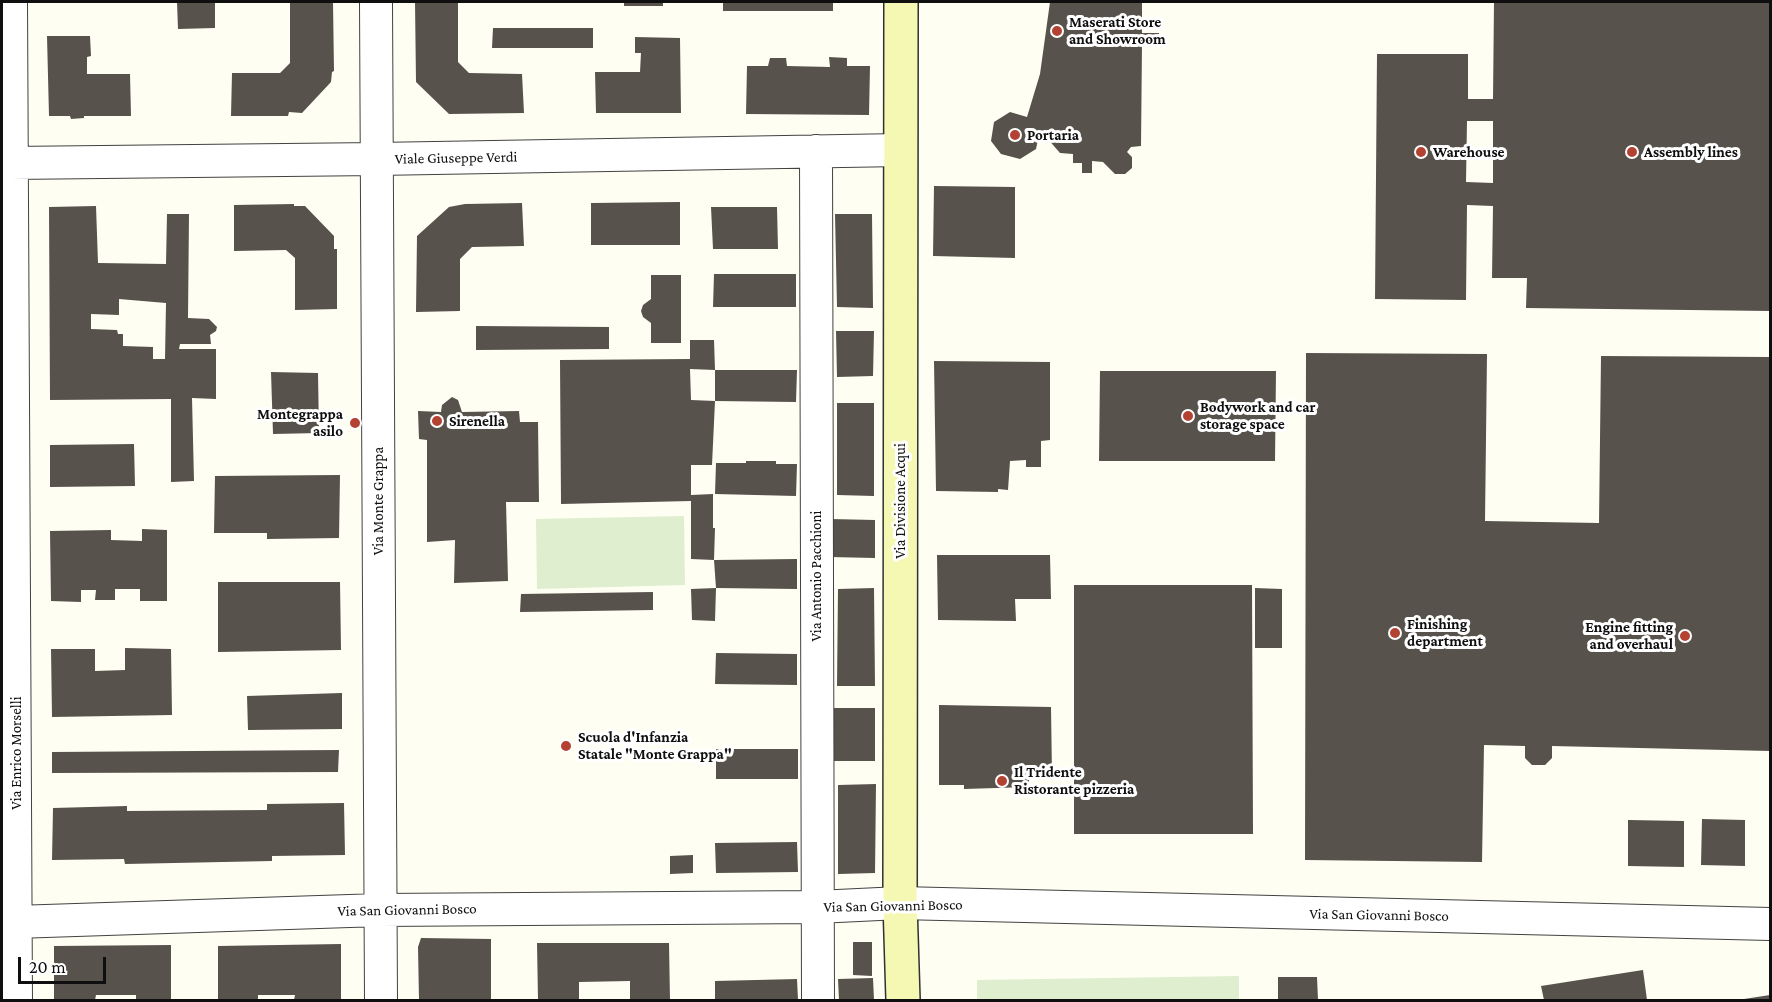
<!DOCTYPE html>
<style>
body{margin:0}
#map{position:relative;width:1772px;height:1002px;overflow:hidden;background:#fefef2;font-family:"Crimson Pro",serif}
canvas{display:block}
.frame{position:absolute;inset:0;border:3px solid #0f0f0f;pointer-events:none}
.scale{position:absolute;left:18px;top:957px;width:88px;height:27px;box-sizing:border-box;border:3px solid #0f0f0f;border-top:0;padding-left:8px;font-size:18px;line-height:21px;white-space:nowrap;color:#0f0f0f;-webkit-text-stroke:4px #fff;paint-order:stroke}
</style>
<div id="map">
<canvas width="1772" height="1002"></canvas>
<div class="frame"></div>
<div class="scale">20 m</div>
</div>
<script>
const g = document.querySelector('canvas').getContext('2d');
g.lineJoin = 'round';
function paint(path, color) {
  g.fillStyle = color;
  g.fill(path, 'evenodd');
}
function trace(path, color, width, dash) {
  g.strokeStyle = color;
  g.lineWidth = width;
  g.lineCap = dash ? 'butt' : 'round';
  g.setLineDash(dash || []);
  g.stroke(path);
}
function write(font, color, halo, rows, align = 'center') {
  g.font = font + ' "Crimson Pro",serif';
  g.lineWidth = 6;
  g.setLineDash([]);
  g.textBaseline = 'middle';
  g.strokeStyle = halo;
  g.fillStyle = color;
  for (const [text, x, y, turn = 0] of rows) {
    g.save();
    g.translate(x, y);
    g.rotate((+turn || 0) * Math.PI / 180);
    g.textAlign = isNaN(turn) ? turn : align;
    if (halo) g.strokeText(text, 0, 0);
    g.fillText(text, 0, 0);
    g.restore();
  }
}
const pitch = new Path2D(`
 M684,516L685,585L537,589L536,519Z
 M1239,976V1000H977V980Z`);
const building = new Path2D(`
 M177,2H215V28L178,29Z
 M290,2H333L334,71L332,72L331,82L302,113L289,112L288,116H231L232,73H280L290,63Z
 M415,2H458V62L469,73L522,74L524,113L449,114L416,82Z
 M624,2H663V6H624Z
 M723,2H833V11H723Z
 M1050,2H1142V33H1159L1158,43H1142L1141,146L1131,147L1127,152L1132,157V168L1125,174H1115L1103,162L1092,161V173H1082V163H1073V154L1060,153L1040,130L1036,149L1020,159L1001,154L991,141L994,122L1010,112L1027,117L1040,74Z
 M1494,2H1770V311L1526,308L1527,278H1492L1493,206L1467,205L1466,300L1375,299L1377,54H1468V99H1493ZM1467,121H1493V183L1466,182Z
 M493,28H593V48H492Z
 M47,36H90L91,56L87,57V74H130L131,116H84V118L71,119L70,116H49Z
 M635,37L680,38L681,113H596L595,72H640L641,53H635Z
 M829,57L847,58V66H870L869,115L746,114L747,66H768L770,58H786L787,66L830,67Z
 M934,186L1015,187V258L933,256Z
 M680,202V245H591V203Z
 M522,203L524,246L472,247L460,259V311L416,312L417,236L449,207L465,204Z
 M294,204V206H305L334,236V249H337V309L295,310V258L286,250L234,251V205Z
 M96,206L98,263L166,264L167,214H189L188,318L209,319L217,327L216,331L210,335L211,344H180L179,349H216V399L192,398L194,481L171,482V399L50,400L49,207ZM119,299L166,303L165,359H153V347L123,346V334H118L117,330L91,329V314L119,315Z
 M711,207H777L778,249H713Z
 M835,214H872L873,308L837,307Z
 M714,274H796V307H713Z
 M651,275H681V343H651V323L643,317L641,311L643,305L651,299Z
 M476,326L609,327V349L476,350Z
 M836,331H874L873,376L837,377Z
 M690,340H714L715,370H797L796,402L715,401V370L690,369L691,400L715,401L712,465H691V495L713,494V528H715L714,560L691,559V501L561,504L560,360L690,359Z
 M1306,353L1487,354L1485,521L1599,523L1601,356L1770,357V751L1552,746V758L1545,765H1532L1525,758V746L1484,745L1482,862L1305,860Z
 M934,361L1050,362V440L1041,441V467H1026V460L1010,461L1008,490L998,489V492L936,491Z
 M1100,371H1276L1275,461H1099Z
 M271,372L318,373L319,433L273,434Z
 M452,397L458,400L462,412L519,411L520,422H538L539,502H506L508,581L454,583L455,540L427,542V440L419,439L418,411L441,412L442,405Z
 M837,403H874V496L837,495Z
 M134,444L135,486L50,487V445Z
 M746,461H776V464H797L796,496L715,494L716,463H746Z
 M340,475L339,538L267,539V533H214L215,476Z
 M830,519L875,520V558L830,557Z
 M142,529L167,530V601H140V589H115V600H95L96,590H81V602L51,601L50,531L111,530V540L142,541Z
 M937,555H1050L1051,599H1015L1016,621L938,620Z
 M797,559V589L716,588L715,621L692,620L691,589L716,588L714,560Z
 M218,582H340L341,650L218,652Z
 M1074,585H1252L1253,834H1074Z
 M874,588L875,686H837L838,589Z
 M1255,588L1282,589V648H1255Z
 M653,592V610L520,612L521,594Z
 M125,648L171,649L172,715L52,717L51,649H95V671L125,670Z
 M716,653L797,654V685L715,684Z
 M342,693V729L248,730L247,696Z
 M939,705L1051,707L1052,776H1029V787L964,789V785H939Z
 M831,708H875V761H831Z
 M716,749H798V779H716Z
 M339,750L338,772L52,773V752Z
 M876,784L875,873L838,874V785Z
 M344,803L345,855L272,856V861L125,864L124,859L52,860L53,808L127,806V811L267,810V804Z
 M1702,819L1745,820V866L1701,865Z
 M1628,820L1684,821V867L1628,866Z
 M797,842L798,872L716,873L715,843Z
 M693,855V873L670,874V856Z
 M421,938L491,939V1000H419L418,947Z
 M853,942H872V976L853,975Z
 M537,943H669L670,1000H630V981L579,982V1000H538Z
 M341,944V1000H294L295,995H258V1000H218V946Z
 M171,945V1000H136V995H96L95,1000H54V946Z
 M1643,970L1647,1000H1544L1541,986Z
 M1278,977H1317L1318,1000H1278Z
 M873,978L874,1000H839L838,979Z
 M797,979L798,1000H715V981Z
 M1770,995V1000H1744V999Z`);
const street = new Path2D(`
 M11,2L16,1000
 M376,2L381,1000
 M816,151L818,1000
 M2,167L11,163L376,159L901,150
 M15,922L380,910L817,907L900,903L1770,924`);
const secondary = new Path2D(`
 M901,2L900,903L903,1000`);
const markers = [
 [1057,31,6,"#b44232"],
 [1015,135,6,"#b44232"],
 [1421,152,6,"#b44232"],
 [1632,152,6,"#b44232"],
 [1188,416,6,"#b44232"],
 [437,421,6,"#b44232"],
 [355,423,6,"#b44232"],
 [1395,633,6,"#b44232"],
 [1685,636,6,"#b44232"],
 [566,746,6,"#b44232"],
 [1002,781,6,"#b44232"]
];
const poiNames = [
 ["Maserati Store",1069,22],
 ["and Showroom",1069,39],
 ["Portaria",1027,135],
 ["Warehouse",1433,152],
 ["Assembly lines",1644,152],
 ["Bodywork and car",1200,407],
 ["storage space",1200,424],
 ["Montegrappa",343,414,"right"],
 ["asilo",343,431,"right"],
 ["Sirenella",449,421],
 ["Finishing",1407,624],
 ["department",1407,641],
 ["Engine fitting",1673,627,"right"],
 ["and overhaul",1673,644,"right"],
 ["Scuola d'Infanzia",578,737],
 ["Statale \"Monte Grappa\"",578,754],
 ["Il Tridente",1014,772],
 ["Ristorante pizzeria",1014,789]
];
const streetNames = [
 ["Viale Giuseppe Verdi",456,158,-1],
 ["Via Monte Grappa",378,501,-90],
 ["Via Divisione Acqui",900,501,-90],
 ["Via Antonio Pacchioni",816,576,-90],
 ["Via Enrico Morselli",16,753,-90],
 ["Via San Giovanni Bosco",893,906,-1],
 ["Via San Giovanni Bosco",407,910,-1],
 ["Via San Giovanni Bosco",1379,915,1]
];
paint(pitch, '#deeecf');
paint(building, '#57524c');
trace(street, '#424242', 34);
trace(secondary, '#313131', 36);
trace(street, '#fff', 32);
trace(secondary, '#f4f8b3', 33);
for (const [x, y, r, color] of markers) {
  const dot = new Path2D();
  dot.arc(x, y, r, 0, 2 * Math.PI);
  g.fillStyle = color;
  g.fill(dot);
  trace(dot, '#fff', 2);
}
write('bold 15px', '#0f0f0f', '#fff', poiNames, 'left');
write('15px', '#0f0f0f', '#fff', streetNames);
</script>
